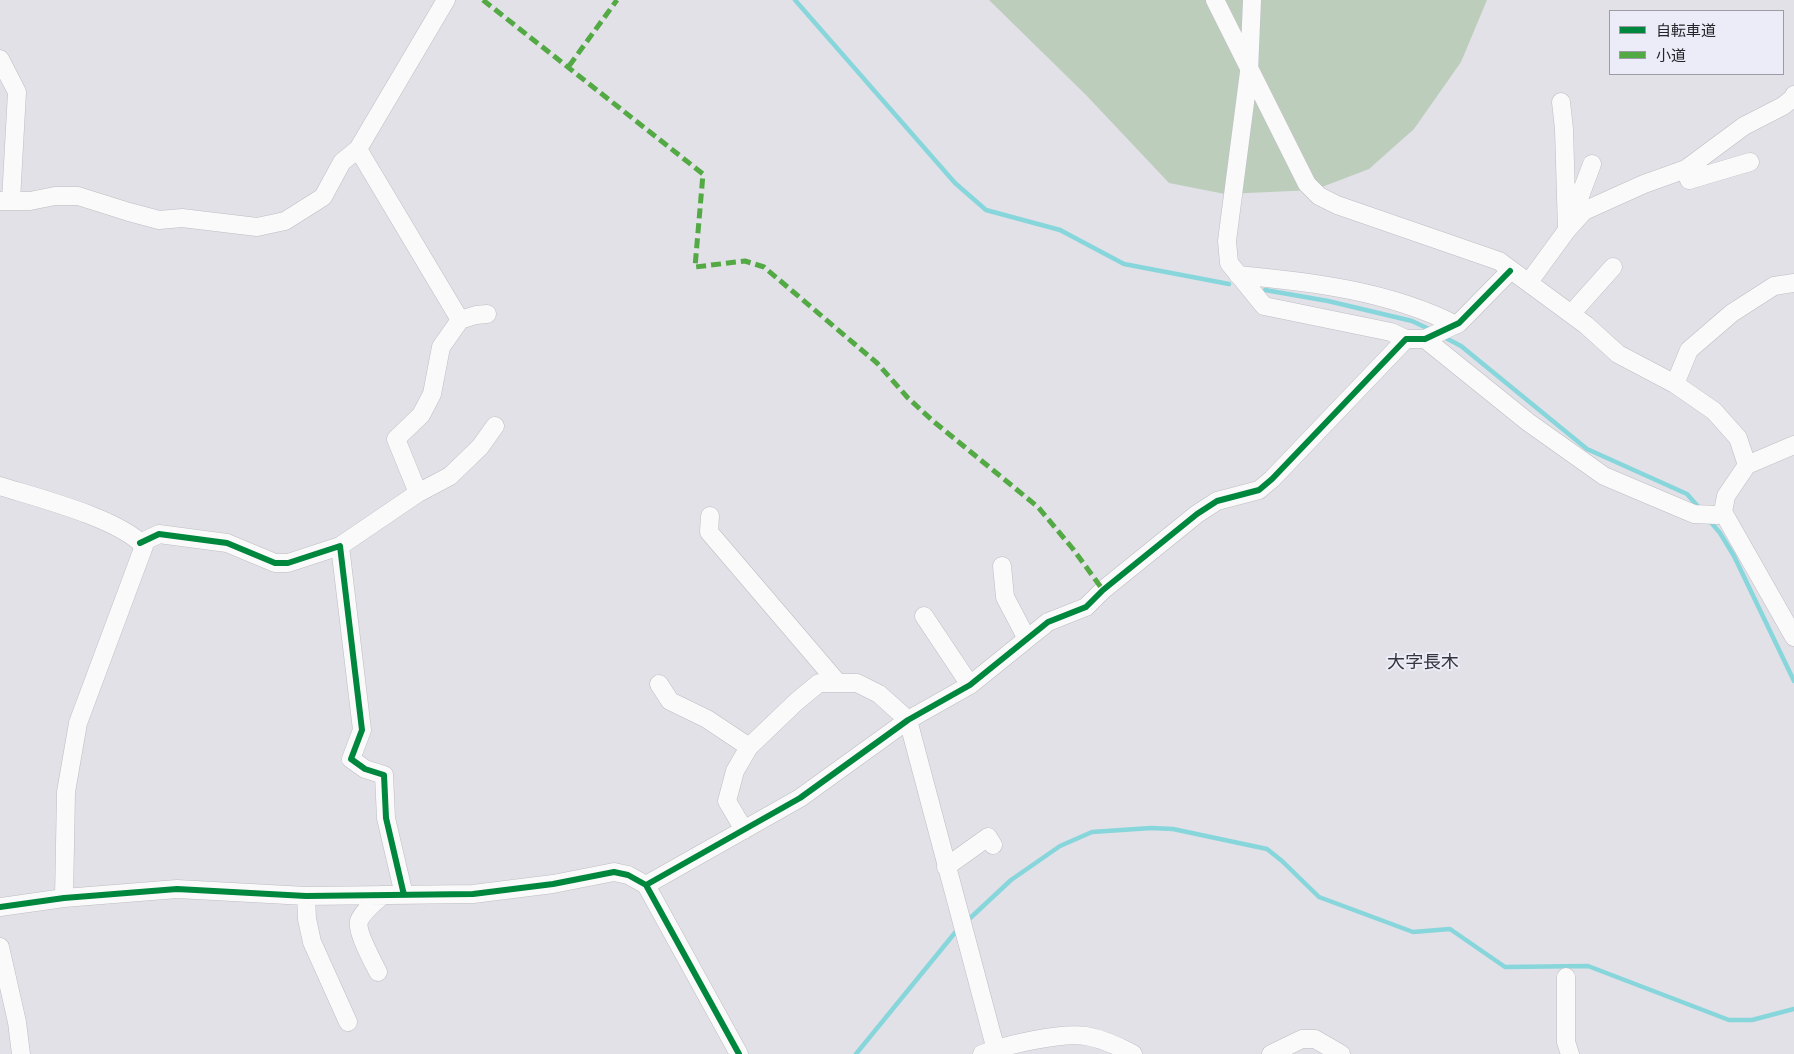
<!DOCTYPE html>
<meta charset="utf-8">
<style>
body{margin:0}
#map{position:relative;width:1794px;height:1054px;overflow:hidden;background:#e1e1e7;font-family:"Archivo Narrow","Noto Sans JP",sans-serif}
canvas{display:block}
.legend{position:absolute;left:1609px;top:10px;width:175px;height:65px;box-sizing:border-box;background:#ebecf7;border:1px solid #9b9ca4;margin:0;padding:6px 9px;list-style:none;font-size:15px;color:#242428}
.legend li{display:flex;align-items:center;gap:10px;height:25px}
.legend b{width:25px;border:1px solid #9b9ca4}
</style>
<div id="map">
<canvas width="1794" height="1054"></canvas>
<ul class="legend">
<li><b style="height:6px;background:#00873e"></b>自転車道</li>
<li><b style="height:6px;background:#53aa44"></b>小道</li>
</ul>
</div>
<script>
const g = document.querySelector('canvas').getContext('2d');
g.lineJoin = 'round';
function paint(path, color) {
  g.fillStyle = color;
  g.fill(path, 'evenodd');
}
function trace(path, color, width, dash) {
  g.strokeStyle = color;
  g.lineWidth = width;
  g.lineCap = dash ? 'butt' : 'round';
  g.setLineDash(dash || []);
  g.stroke(path);
}
function write(font, color, halo, rows, align = 'center') {
  g.font = font + ' "Archivo Narrow","Noto Sans JP",sans-serif';
  g.lineWidth = 4;
  g.setLineDash([]);
  g.textBaseline = 'middle';
  g.strokeStyle = halo;
  g.fillStyle = color;
  for (const [text, x, y, turn = 0] of rows) {
    g.save();
    g.translate(x, y);
    g.rotate((+turn || 0) * Math.PI / 180);
    g.textAlign = isNaN(turn) ? turn : align;
    if (halo) g.strokeText(text, 0, 0);
    g.fillText(text, 0, 0);
    g.restore();
  }
}
const green = new Path2D(`
 M989,0H1487L1461,62L1414,129L1369,169L1314,190L1225,194L1169,183L1086,95Z`);
const stream = new Path2D(`
 M795,0L955,183L986,210L1060,230L1124,264L1229,284
 M1265,290L1328,301L1412,321L1431,330
 M1442,336L1461,346L1587,449L1687,494L1701,510
 M1709,520L1720,533L1734,556L1794,681
 M966,922L1011,880L1060,846L1092,832L1151,828L1173,829L1267,849L1282,861L1319,897L1413,932L1450,929L1505,967L1588,966L1729,1020H1752L1794,1009
 M856,1054L958,929`);
const minor = new Path2D(`
 M446,0L358,149L460,320
 M1215,0L1307,184L1319,196L1337,205L1499,261L1586,325L1618,354L1675,384L1714,411L1738,438L1747,465
 M1252,0L1249,72L1227,241L1229,263L1264,306L1391,332L1406,339
 M0,59L17,92L11,200
 M1689,180L1750,162
 M0,201H30L55,196H78L129,212L159,220L182,218L257,227L285,221L323,197L342,162L358,149
 M1571,220L1592,164
 M1567,230L1584,211L1644,184L1686,169L1744,126L1783,106L1793,98L1794,95
 M1238,275C1312,282 1389,291 1456,325
 M1529,282L1567,230L1564,129L1561,102
 M1571,314L1613,267
 M1425,339L1528,422L1604,476L1694,514L1717,515L1723,512
 M1675,384L1689,350L1732,313L1774,286L1794,283
 M1794,445L1747,465L1726,496L1723,512L1794,637
 M0,486C38,498 118,518 144,546L78,723L66,792L64,898
 M418,493L450,476L480,447L495,426
 M710,516L709,532L838,683
 M140,543L159,534L227,543L275,563H288L340,546L362,730L351,759L365,769L384,775L386,818L404,895
 M340,546L418,493L396,439L421,415L432,394L441,347L460,320L476,315L487,314
 M1002,566L1005,597L1027,639
 M924,616L970,685
 M659,684L670,701L707,719L749,747
 M744,830L727,801L735,771L749,747L796,702L819,683H857L879,694L908,720L997,1054
 M946,867L988,837L993,845
 M646,885L800,798L908,720L970,685L1048,622L1086,607L1103,590L1197,514L1217,501L1259,490L1272,479L1406,339H1425L1459,323L1510,271
 M306,896L307,919L312,942L348,1022
 M0,907L64,898L177,889L306,896L473,894L553,884L614,872L628,875L646,885L739,1054
 M0,947L17,1022L21,1054
 M378,972C373,962 356,931 359,921C363,911 375,902 383,895
 M1566,977V1042L1570,1054
 M982,1054C1005,1045 1062,1032 1086,1036C1103,1039 1118,1046 1133,1054
 M1271,1054L1302,1039H1315L1341,1054`);
const quiet = new Path2D(`
 M483,0L703,174L695,267L745,261L764,267L877,363L908,398L933,421L1038,507L1073,549L1103,590
 M569,66L617,0`);
const cycleway = new Path2D(`
 M140,543L159,534L227,543L275,563H288L340,546L362,730L351,759L365,769L384,775L386,818L404,895
 M646,885L800,798L908,720L970,685L1048,622L1086,607L1103,590L1197,514L1217,501L1259,490L1272,479L1406,339H1425L1459,323L1510,271
 M0,907L64,898L177,889L306,896L473,894L553,884L614,872L628,875L646,885L739,1054`);
const quarterNames = [
 ["大字長木",1423,663]
];
paint(green, '#bccebb');
trace(stream, '#87d6db', 4.5);
trace(minor, '#bdbdc2', 19);
trace(minor, '#fafafb', 18);
trace(quiet, '#53aa44', 5, [10, 5]);
trace(cycleway, '#00873e', 6);
write('18px', '#35363e', '#ebecf7', quarterNames);
</script>
